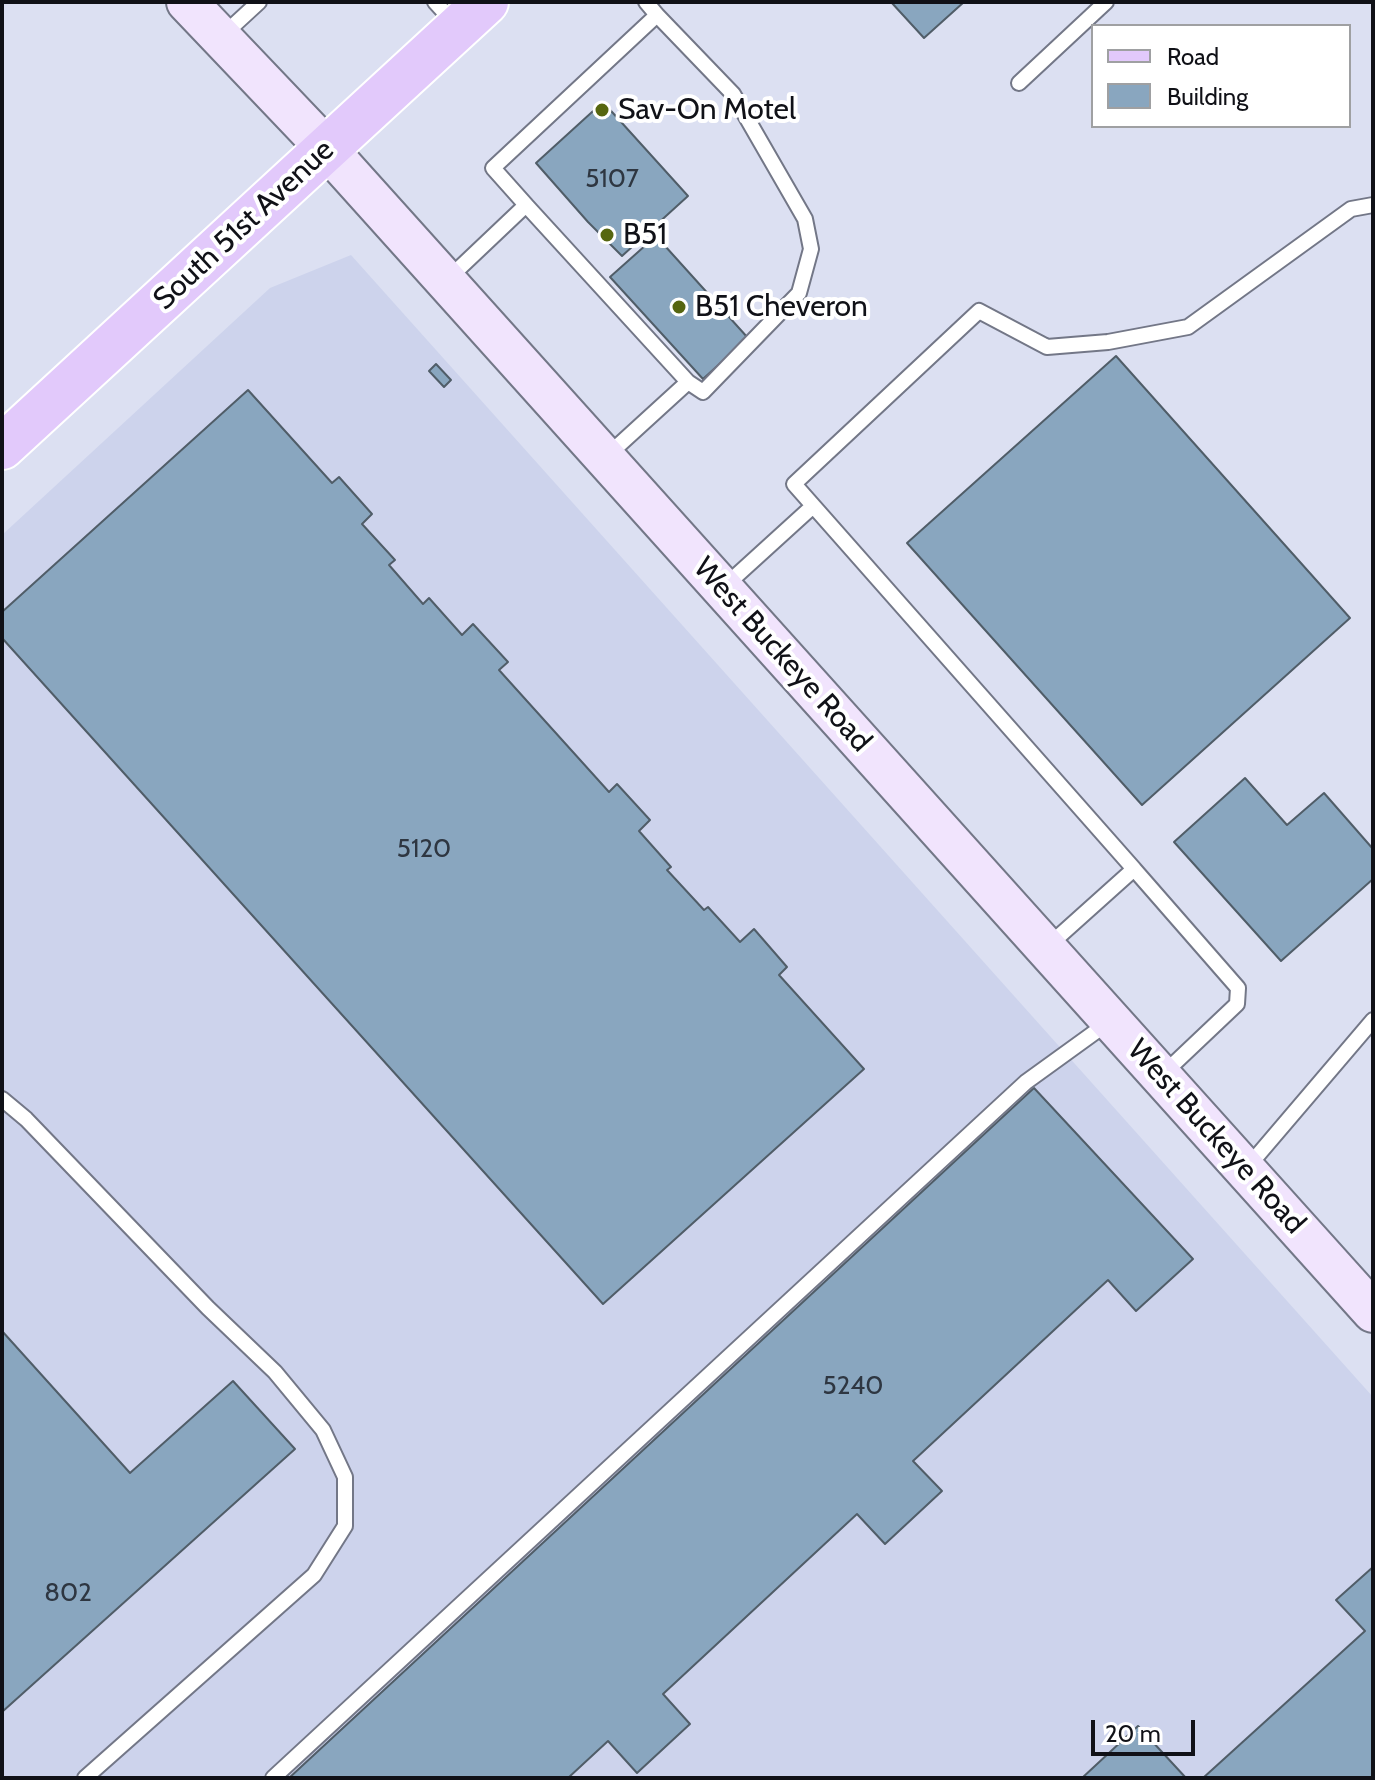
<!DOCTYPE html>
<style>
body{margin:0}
#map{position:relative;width:1375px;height:1780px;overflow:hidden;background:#dce0f2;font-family:Cabin,sans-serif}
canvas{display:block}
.frame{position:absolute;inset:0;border:4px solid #101117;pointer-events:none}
.legend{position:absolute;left:1091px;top:24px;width:260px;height:104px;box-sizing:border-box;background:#fff;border:2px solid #9fa0a2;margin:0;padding:10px 14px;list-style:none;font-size:24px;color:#101117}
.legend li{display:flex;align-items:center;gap:16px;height:40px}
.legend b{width:40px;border:2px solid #9fa0a2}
.scale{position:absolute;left:1091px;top:1720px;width:104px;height:36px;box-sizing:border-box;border:4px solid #101117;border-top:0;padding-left:10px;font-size:24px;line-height:28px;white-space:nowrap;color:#101117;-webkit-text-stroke:6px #fff;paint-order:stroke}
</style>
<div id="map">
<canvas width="1375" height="1780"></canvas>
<div class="frame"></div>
<ul class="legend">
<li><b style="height:10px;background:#e2c9fb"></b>Road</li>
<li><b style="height:22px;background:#89a6bf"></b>Building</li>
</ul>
<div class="scale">20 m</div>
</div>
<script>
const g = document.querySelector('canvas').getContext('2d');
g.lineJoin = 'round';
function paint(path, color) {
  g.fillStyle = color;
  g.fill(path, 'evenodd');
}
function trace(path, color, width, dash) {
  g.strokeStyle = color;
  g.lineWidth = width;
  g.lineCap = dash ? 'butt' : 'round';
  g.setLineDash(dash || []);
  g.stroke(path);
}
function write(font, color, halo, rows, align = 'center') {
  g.font = font + ' Cabin,sans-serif';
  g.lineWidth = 8;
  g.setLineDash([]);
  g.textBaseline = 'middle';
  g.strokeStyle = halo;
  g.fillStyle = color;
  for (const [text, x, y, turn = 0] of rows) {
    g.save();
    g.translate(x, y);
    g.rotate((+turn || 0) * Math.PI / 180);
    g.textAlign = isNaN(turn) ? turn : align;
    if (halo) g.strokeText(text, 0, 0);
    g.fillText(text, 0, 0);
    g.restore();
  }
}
const built = new Path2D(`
 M351,255L1373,1397V1778H2V535L270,288Z`);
const building = new Path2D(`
 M891,2H964L924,38Z
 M603,102L688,196L622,256L588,222L536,163Z
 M656,236L748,338L703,379L610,277Z
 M1116,356L1350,618L1142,805L907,543Z
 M436,364L451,380L444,387L429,371Z
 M248,390L332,483L339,477L372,514L362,524L395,560L389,565L423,604L429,598L462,635L473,624L508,662L499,670L609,792L617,784L650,820L639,831L671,867L667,870L704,910L708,907L740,942L754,929L787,967L779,975L864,1069L603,1304L2,638V612Z
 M1245,778L1287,825L1324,793L1373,849V879L1281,961L1174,842Z
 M1034,1088L1193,1259L1136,1311L1108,1280L913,1461L942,1491L885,1544L857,1514L663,1694L690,1724L637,1773L608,1741L568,1778H289Z
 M2,1331L130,1473L233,1381L295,1449L2,1712Z
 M1373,1567V1778H1203L1365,1631L1336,1600Z
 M1138,1726L1186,1778H1082Z`);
const service = new Path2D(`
 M435,2L456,25
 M657,15L733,94L805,219L811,249L799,293L703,392L688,382
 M221,37L259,2
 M1019,83L1106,2
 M526,205L688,382L608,455
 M449,278L526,205L493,168L657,15L646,2
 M725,586L813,506
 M1134,869L794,484L979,311L1047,347L1108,342L1188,327L1351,209L1373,205
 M1047,947L1134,869L1238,988L1237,1004L1161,1076
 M2,1099L26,1119L208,1308L275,1372L323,1430L345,1477V1526L314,1575L85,1778
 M1246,1169L1373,1020
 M273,1778L1026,1082L1109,1022`);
const secondary = new Path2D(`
 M187,2L327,149L1373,1312`);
const primary = new Path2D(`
 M2,447L486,2`);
const markers = [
 [602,110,8,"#566610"],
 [607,235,8,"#566610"],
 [679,307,8,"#566610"]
];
const numberNames = [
 ["5107",612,179],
 ["5120",424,849],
 ["5240",853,1386],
 ["802",68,1593]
];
const poiNames = [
 ["Sav-On Motel",618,110],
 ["B51",623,235],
 ["B51 Cheveron",695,307]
];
const streetNames = [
 ["South 51st Avenue",244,225,-43],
 ["West Buckeye Road",782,655,48],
 ["West Buckeye Road",1216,1137,48]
];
paint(built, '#cdd3ec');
paint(building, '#89a6bf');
trace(building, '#505d68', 2);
trace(service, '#737787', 18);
trace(secondary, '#737787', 44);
trace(primary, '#fff', 48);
trace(service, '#fff', 14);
trace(secondary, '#f1e4fd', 40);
trace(primary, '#e2c9fb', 44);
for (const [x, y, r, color] of markers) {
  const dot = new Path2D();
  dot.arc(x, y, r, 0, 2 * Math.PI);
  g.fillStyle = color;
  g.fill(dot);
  trace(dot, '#fff', 3);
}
write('26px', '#2e3641', null, numberNames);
write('30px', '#101117', '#fff', poiNames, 'left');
write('30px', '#101117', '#fff', streetNames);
</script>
